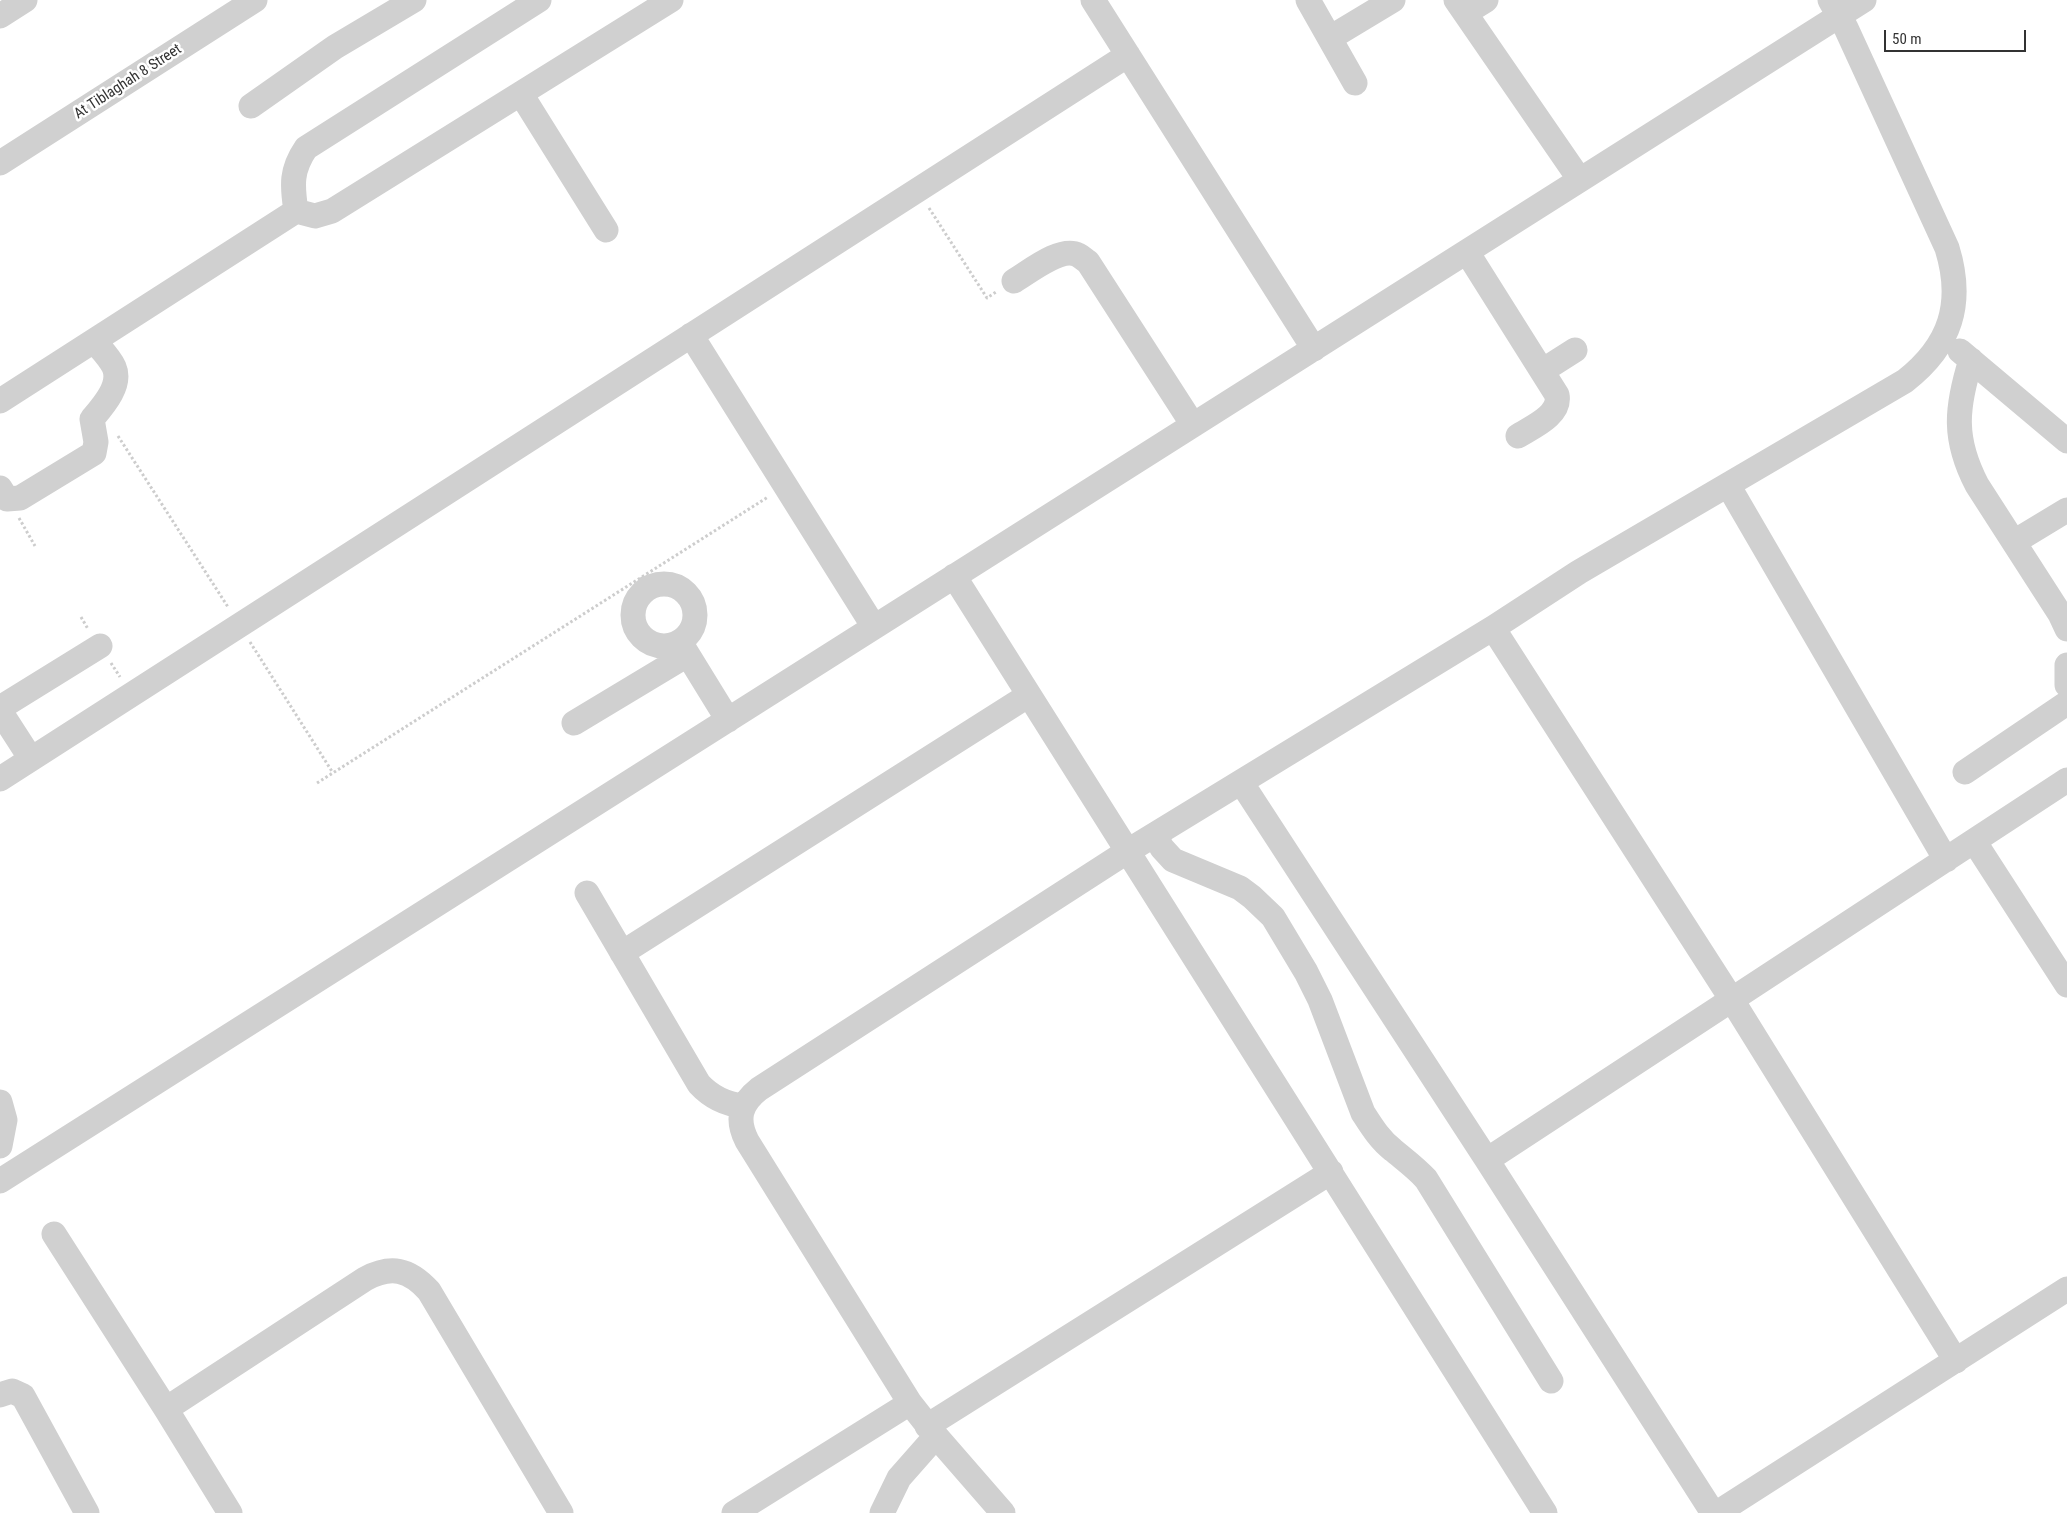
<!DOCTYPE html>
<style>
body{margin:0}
#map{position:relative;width:2067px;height:1513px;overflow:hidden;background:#fff;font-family:"Roboto Condensed",sans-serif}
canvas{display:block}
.scale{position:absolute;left:1884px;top:30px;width:142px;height:22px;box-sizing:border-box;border:2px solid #333;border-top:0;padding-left:6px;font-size:15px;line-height:18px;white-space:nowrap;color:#333;-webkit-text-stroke:4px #fff;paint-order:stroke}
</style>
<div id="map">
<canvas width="2067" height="1513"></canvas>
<div class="scale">50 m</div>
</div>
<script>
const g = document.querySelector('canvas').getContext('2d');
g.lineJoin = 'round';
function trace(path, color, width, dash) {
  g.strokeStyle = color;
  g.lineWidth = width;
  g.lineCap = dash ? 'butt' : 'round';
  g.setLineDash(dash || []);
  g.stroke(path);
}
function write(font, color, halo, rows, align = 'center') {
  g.font = font + ' "Roboto Condensed",sans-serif';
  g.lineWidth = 5;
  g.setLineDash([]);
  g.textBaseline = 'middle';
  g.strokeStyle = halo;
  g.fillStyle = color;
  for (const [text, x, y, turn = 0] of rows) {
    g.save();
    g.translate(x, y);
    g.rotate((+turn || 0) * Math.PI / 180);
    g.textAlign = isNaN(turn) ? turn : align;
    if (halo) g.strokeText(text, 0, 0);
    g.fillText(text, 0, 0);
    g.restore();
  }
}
const path = new Path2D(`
 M929,208L987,298L996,292
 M118,436L228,607
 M19,518L35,546
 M641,577L648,587
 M81,617L88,629
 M250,642L333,773
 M111,663L120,677
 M317,783L768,497`);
const minor = new Path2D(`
 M1093,0L1314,349
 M1308,0L1355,83
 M1456,0L1580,180
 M1465,13L1486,0
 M0,16L25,0
 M1330,38L1393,0
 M521,94L606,230
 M251,106L335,47L414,0
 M0,163L255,0
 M296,211L315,216L332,211L671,0
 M1467,252L1557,395C1561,415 1532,427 1518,436
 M1014,281C1029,272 1061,246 1078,255C1082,257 1085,260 1088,262L1193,425
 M691,335L874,627
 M1960,351L2067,441
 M1971,360C1956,408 1953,439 1977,485L2060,614L2067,629
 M1542,371L1575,350
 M0,401L296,211C292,185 291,170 306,148L539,0
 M1728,485L1946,860
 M0,488L7,499L20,498L94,453L96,442L92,419C103,406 122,385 114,367C110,358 101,349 95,342
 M2014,542L2067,510
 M954,576L1545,1513
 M633 615a31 31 0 1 1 62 0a31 31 0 1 1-62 0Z
 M1493,628L1732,1000L1956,1361
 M680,642L728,720
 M2067,665V685
 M0,708L100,646
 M0,711L31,759
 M574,723L687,655
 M1965,772L2067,703
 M0,779L1128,55
 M1241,782L1487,1160L1713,1513
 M1155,835L1162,848L1173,860L1240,888L1252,897L1273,917L1306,972L1320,1000L1363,1113C1372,1127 1380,1140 1393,1150C1405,1160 1416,1168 1426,1179L1551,1381
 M1974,841L2067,985
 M587,893L699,1084C711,1097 725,1104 743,1106
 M622,953L1029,695
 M0,1102L5,1120L0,1146
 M1487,1160L2067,780
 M0,1181L1864,0
 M54,1234L166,1409L230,1513
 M0,1395L12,1391L23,1396L87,1513
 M166,1409L365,1279C391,1265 409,1269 429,1291L561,1513
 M927,1426L1331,1172
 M734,1513L910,1403
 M882,1513L899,1478L936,1436
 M1003,1513L936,1436L910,1403L747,1141C736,1119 740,1104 759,1089L1128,851L1493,628L1579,572L1905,381C1951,345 1964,303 1947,248L1846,28L1830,0
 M1717,1513L2067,1289`);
const streetNames = [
 ["At Tiblaghah 8 Street",128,82,-33]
];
trace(path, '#cdcdcd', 3, [2.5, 2.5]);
trace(minor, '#d0d0d0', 25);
write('15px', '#333', '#fff', streetNames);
</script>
